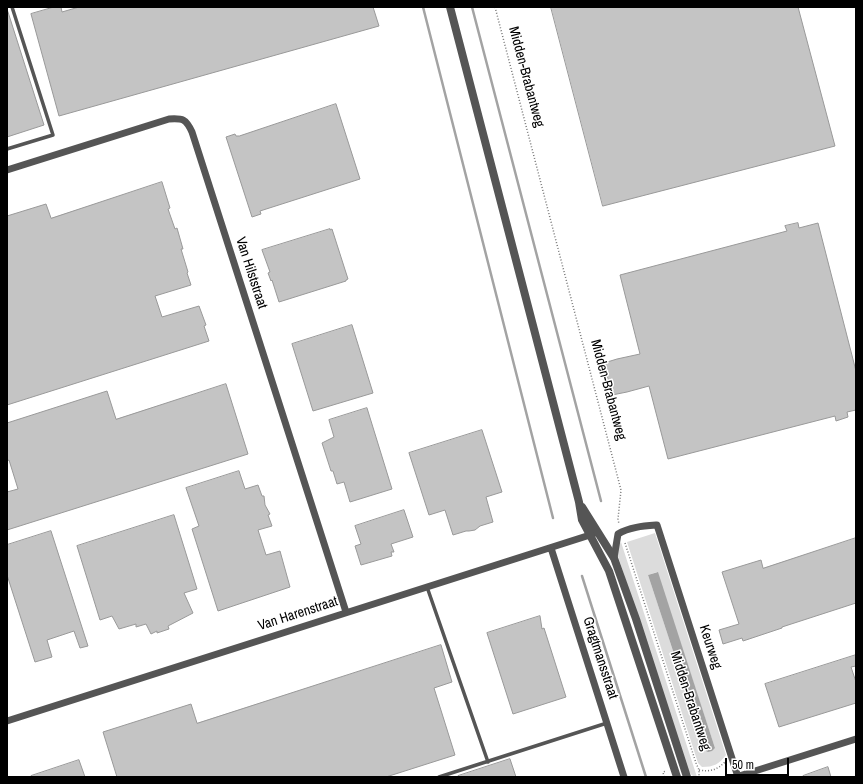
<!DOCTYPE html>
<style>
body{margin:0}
#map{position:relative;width:863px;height:784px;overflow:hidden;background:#fff;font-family:"Archivo Narrow",sans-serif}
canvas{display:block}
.frame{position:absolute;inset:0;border:8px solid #000;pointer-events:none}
.scale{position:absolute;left:725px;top:758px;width:64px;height:18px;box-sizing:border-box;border:2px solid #000;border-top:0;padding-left:5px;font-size:12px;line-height:14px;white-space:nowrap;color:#000;-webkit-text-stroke:3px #fff;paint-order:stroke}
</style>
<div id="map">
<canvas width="863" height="784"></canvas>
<div class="frame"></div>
<div class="scale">50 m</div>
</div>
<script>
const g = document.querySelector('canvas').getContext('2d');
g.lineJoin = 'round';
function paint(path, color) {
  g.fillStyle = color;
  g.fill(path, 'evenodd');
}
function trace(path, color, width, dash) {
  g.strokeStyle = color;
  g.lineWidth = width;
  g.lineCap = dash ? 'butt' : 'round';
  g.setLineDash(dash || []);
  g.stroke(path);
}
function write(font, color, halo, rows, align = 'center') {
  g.font = font + ' "Archivo Narrow",sans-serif';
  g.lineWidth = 3;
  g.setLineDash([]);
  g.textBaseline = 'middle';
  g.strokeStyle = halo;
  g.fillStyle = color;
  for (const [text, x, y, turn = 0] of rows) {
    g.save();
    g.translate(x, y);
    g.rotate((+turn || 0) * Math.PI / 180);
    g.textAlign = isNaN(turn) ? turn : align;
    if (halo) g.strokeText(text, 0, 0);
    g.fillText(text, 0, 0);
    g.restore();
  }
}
const green = new Path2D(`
 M655,533L726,755C719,764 714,767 702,767L698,763L627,542ZM657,572L715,748L706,751L648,575Z
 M621,542L697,777C692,777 690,773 687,769L616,550Z`);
const water = new Path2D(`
 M658,572L715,748L712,751L708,752L706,751L648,575Z`);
const stream = new Path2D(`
 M423,7L553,518
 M472,7L601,501
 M582,576L646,777`);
const building = new Path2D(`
 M54,7H61L62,12L79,7H373L379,26L59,116L31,14Z
 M551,7H798L835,146L603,206Z
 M8,12L44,125L7,137V13Z
 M336,104L360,179L260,211L261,214L252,217L226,137L235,134L236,136H239Z
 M162,182L170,208L168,209L175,229L177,228L183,249H181L188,272L187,273L191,285L155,296L162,317L199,306L206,325L204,326L209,341L7,405V216L46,204L51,218Z
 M798,223L799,228L818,223L856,371V410L847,412L848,417L836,421L835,416L668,459L649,386L627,392L612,395L604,363L617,359L640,354L620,275L787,231L785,226Z
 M330,229V230L332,229L348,279L346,280V281L279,302L272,280L271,281L268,273L270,272L262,250Z
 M352,325L373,393L313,411L292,344Z
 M226,384L248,454L7,530V492L18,489L9,460L7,461V423L107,391L116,419Z
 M367,408L392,489L350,502L344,482L337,484L333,471H331L322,443L334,437L329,420Z
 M482,430L502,492L486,497L493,522L480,526L475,530L469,531H466L453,535L445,510L429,515L409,453Z
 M239,471L245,489L258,485L262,496H264L265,505L270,514L268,515L272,526L258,530L266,555L280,551L290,587L218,611L192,529L199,526L186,488Z
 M404,510L413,537L391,544L394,552H391L392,556L361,565L355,546L361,544L355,526Z
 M174,515L197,589L184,593L193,613L168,626L169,629L157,633V631L151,634L146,624L136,627V624L119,629L112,616L100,620L77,546Z
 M51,531L88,646L80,648L74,631L47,640L52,657L35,662L7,575V545Z
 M856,538V603L782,627V628L743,641L742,638L723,644L719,630L739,624L722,572L761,560L763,568Z
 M540,616L542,629L544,628L566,697L513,714L487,633Z
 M441,645L452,682L434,688L455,755L386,777H117L103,732L191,704L197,723Z
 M856,655V666L851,667L856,682V703L779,727L765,684Z
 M510,759L516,777H458V776Z
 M79,760L85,777H31V776Z
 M828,767L831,777H803V776Z`);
const path = new Path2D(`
 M495,7L621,490L618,519L619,524
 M625,543L696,763L699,770V777
 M699,770C710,772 717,770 725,762
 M664,777L663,772L666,771`);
const service = new Path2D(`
 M7,149L53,135L12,7
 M427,587L488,762
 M439,777L607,723`);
const minor = new Path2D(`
 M7,170L169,119C183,118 186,119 192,132L346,612
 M551,548L624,777
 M614,558L618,534C629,527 644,526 657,525L738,777
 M7,721L590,535L597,532
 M736,777L856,739`);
const tertiary = new Path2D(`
 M450,7L579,502L582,520L609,571L677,777
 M582,507L614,558L636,619L687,777`);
const streetNames = [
 ["Midden-Brabantweg",526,77,75],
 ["Van Hilststraat",251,273,72],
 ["Midden-Brabantweg",608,390,75],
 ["Van Harenstraat",298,614,-18],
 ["Keurweg",710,647,72],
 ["Gragtmansstraat",600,658,72],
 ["Midden-Brabantweg",690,701,72]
];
paint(green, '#dcdcdc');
paint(water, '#a3a3a3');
trace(stream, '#a3a3a3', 2.5);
paint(building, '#c4c4c4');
trace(building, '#999', 1);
trace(path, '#777', 1.5, [1, 2]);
trace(service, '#555', 3.5);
trace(minor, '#555', 7);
trace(tertiary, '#555', 8);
write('14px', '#000', '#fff', streetNames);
</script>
